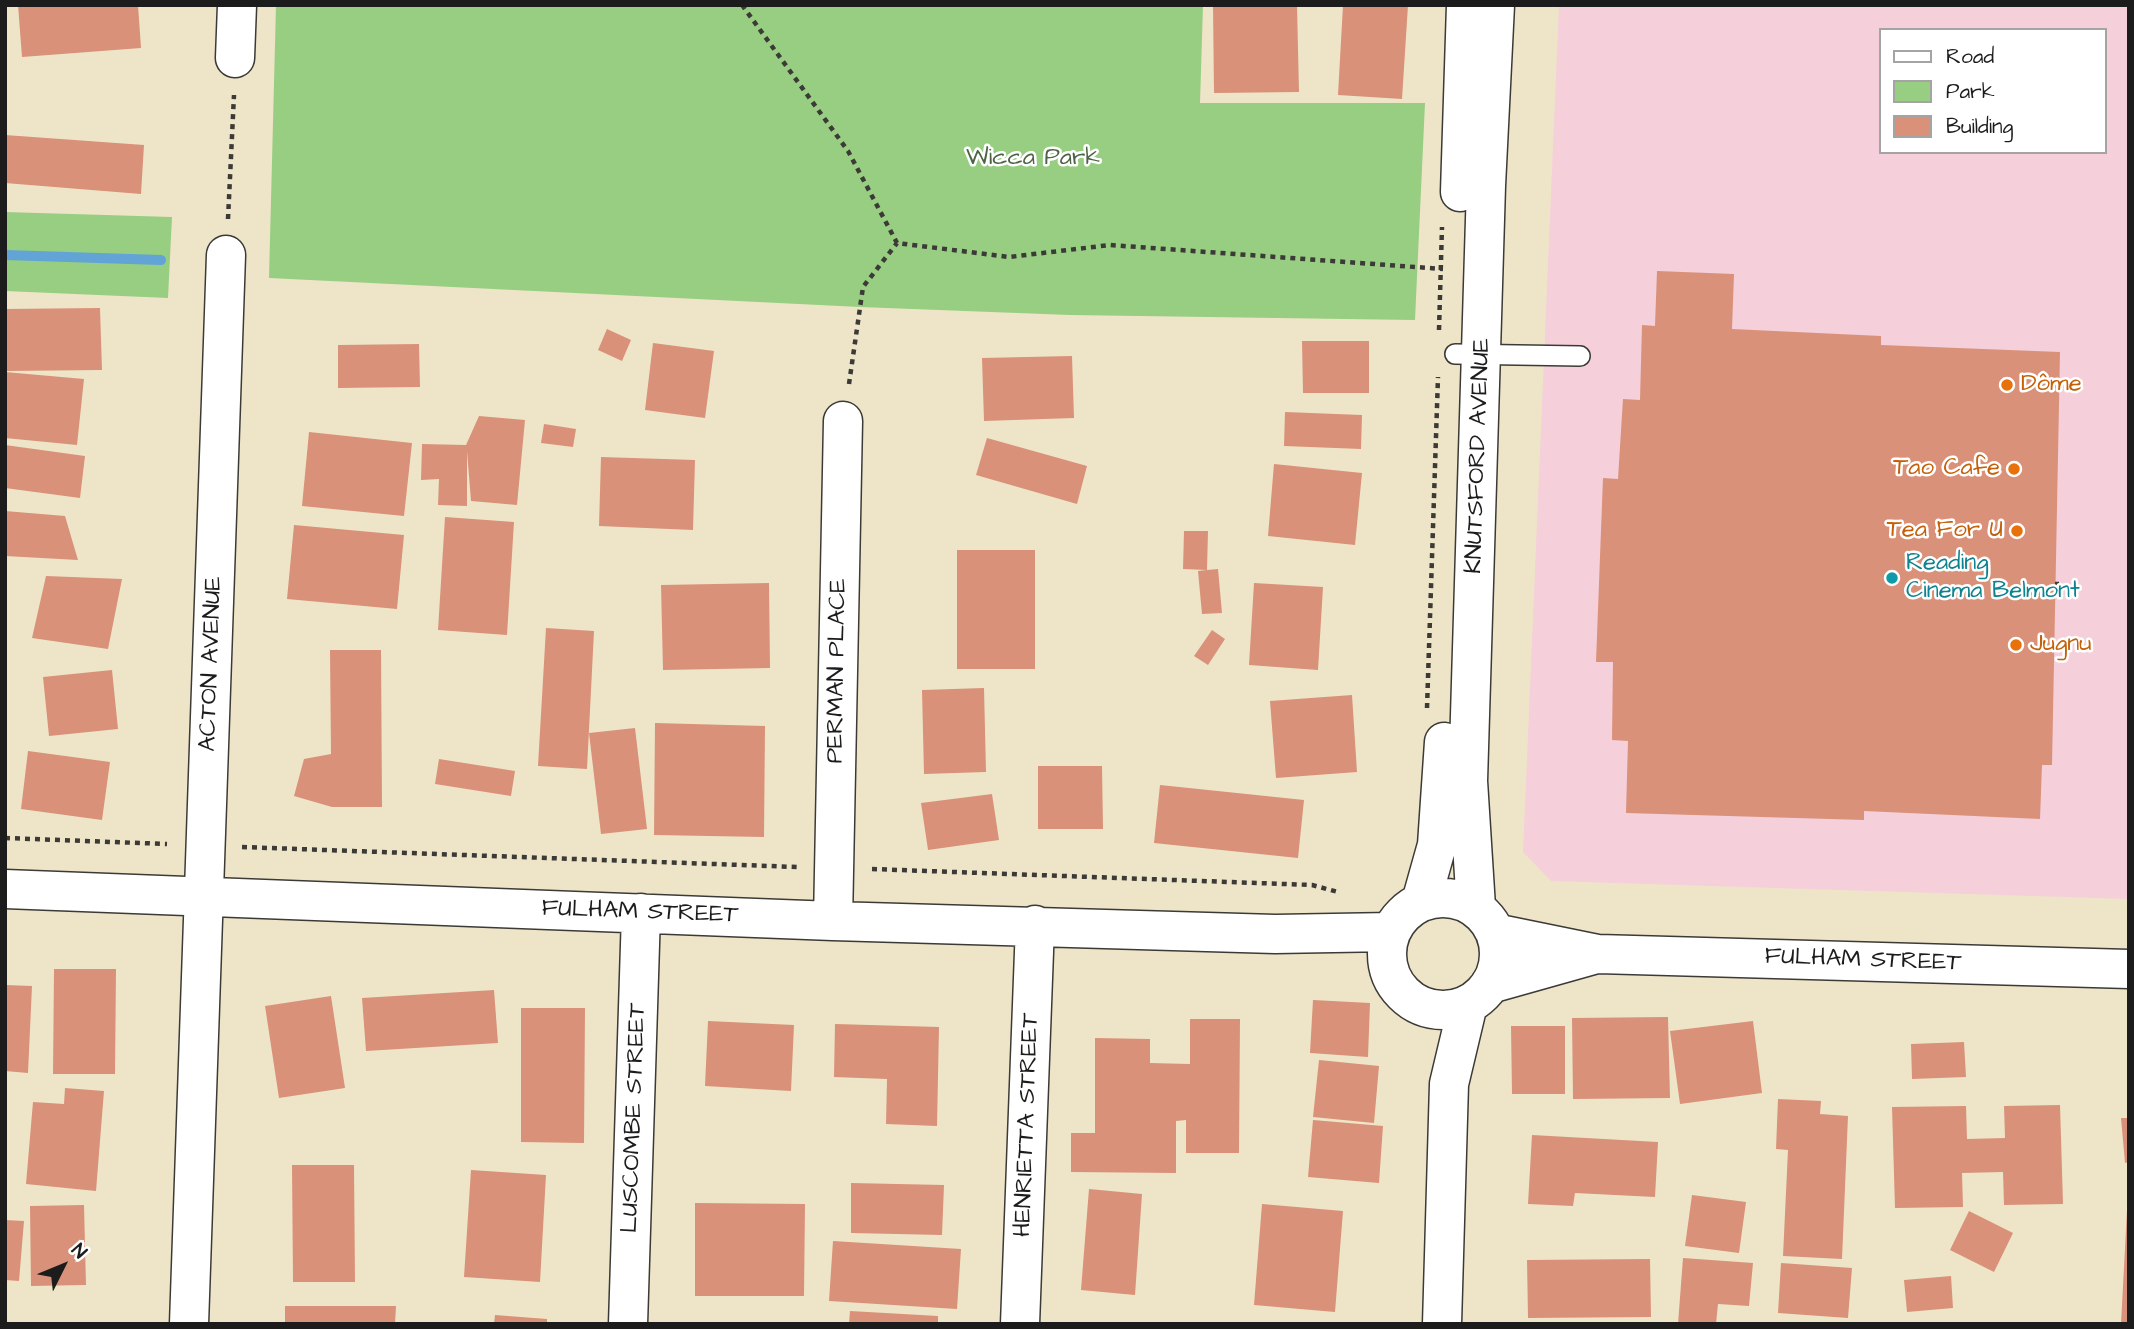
<!DOCTYPE html>
<meta charset="utf-8">
<style>
body{margin:0}
#map{position:relative;width:2134px;height:1329px;overflow:hidden;background:#eee5c8;font-family:"Architects Daughter",sans-serif}
canvas{display:block}
.frame{position:absolute;inset:0;border:7px solid #1c1c1c;pointer-events:none}
.legend{position:absolute;left:1879px;top:28px;width:228px;height:126px;box-sizing:border-box;background:#fff;border:2px solid #a4a4a4;margin:0;padding:9px 12px;list-style:none;font-size:21px;color:#1c1c1c}
.legend li{display:flex;align-items:center;gap:14px;height:35px}
.legend b{width:35px;border:2px solid #a4a4a4}
.north{position:absolute;left:28px;top:1231px;width:70px;height:70px;-webkit-text-stroke:5px #fff;paint-order:stroke;rotate:47deg;font-size:19px;font-weight:700;line-height:28px;text-align:center;color:#1c1c1c}
.north::after{content:'';display:block;margin:auto;width:24px;height:32px;background:#1c1c1c;clip-path:polygon(50% 0,100% 100%,50% 72%,0 100%)}
</style>
<div id="map">
<canvas width="2134" height="1329"></canvas>
<div class="frame"></div>
<ul class="legend">
<li><b style="height:9px;background:#fff"></b>Road</li>
<li><b style="height:19px;background:#97ce81"></b>Park</li>
<li><b style="height:19px;background:#d99179"></b>Building</li>
</ul>
<div class="north">N</div>
</div>
<script>
const g = document.querySelector('canvas').getContext('2d');
g.lineJoin = 'round';
function paint(path, color) {
  g.fillStyle = color;
  g.fill(path, 'evenodd');
}
function trace(path, color, width, dash) {
  g.strokeStyle = color;
  g.lineWidth = width;
  g.lineCap = dash ? 'butt' : 'round';
  g.setLineDash(dash || []);
  g.stroke(path);
}
function write(font, color, halo, rows, align = 'center') {
  g.font = font + ' "Architects Daughter",sans-serif';
  g.lineWidth = 5;
  g.setLineDash([]);
  g.textBaseline = 'middle';
  g.strokeStyle = halo;
  g.fillStyle = color;
  for (const [text, x, y, turn = 0] of rows) {
    g.save();
    g.translate(x, y);
    g.rotate((+turn || 0) * Math.PI / 180);
    g.textAlign = isNaN(turn) ? turn : align;
    if (halo) g.strokeText(text, 0, 0);
    g.fillText(text, 0, 0);
    g.restore();
  }
}
const built = new Path2D(`
 M1559,5H2129V899L1551,881L1523,852ZM1880,30H2104V152H1880Z`);
const green = new Path2D(`
 M276,5H1203L1200,103H1425L1415,320L1070,315L860,307L269,278Z
 M5,212L172,217L168,298L5,291Z`);
const stream = new Path2D(`
 M5,255L161,260`);
const building = new Path2D(`
 M18,5H138L141,48L22,57Z
 M1213,5H1297L1299,92L1214,93Z
 M1343,5H1408L1402,99L1338,95Z
 M5,135L144,145L141,194L5,183Z
 M1657,271L1734,274L1732,329L1881,336V345L2060,352L2052,765H2042L2040,819L1864,811V820L1626,813L1628,741L1612,740L1613,662H1596L1603,478L1618,479L1623,399L1640,400L1642,325L1655,326Z
 M100,308L102,370L5,371V309Z
 M607,329L631,340L622,361L598,350Z
 M1302,341H1369V393H1303Z
 M653,343L714,351L705,418L645,410Z
 M419,344L420,387L338,388V345Z
 M1072,356L1074,418L984,421L982,358Z
 M5,372L84,379L77,445L5,438Z
 M1285,412L1362,415L1361,449L1284,446Z
 M479,416L525,420L517,505L471,501L467,451V506L438,505L439,479L421,480L422,444L466,445Z
 M544,424L576,429L573,447L541,443Z
 M309,432L412,443L404,516L302,506Z
 M987,438L1087,466L1077,504L976,475Z
 M5,445L85,456L80,498L5,488Z
 M601,457L695,460L693,530L599,526Z
 M1274,464L1362,473L1355,545L1268,536Z
 M5,511L65,516L78,560L5,556Z
 M445,517L514,522L507,635L438,630Z
 M294,525L404,535L397,609L287,599Z
 M1184,531H1208L1207,570L1218,569L1222,613L1202,614L1198,571L1207,570L1183,569Z
 M957,550H1035V669H957Z
 M46,576L122,579L108,649L32,638Z
 M769,583L770,668L663,670L661,585Z
 M1254,583L1323,587L1318,670L1249,665Z
 M546,628L594,631L587,769L538,766Z
 M1212,630L1225,639L1208,665L1194,656Z
 M330,650H381L382,807H332L294,796L304,759L331,754Z
 M112,670L118,729L49,736L43,677Z
 M984,688L986,772L924,774L922,690Z
 M1352,695L1357,772L1276,778L1270,701Z
 M655,723L765,726L764,837L654,835Z
 M635,728L647,829L601,834L589,733Z
 M28,751L110,762L102,820L21,809Z
 M439,759L515,771L511,796L435,784Z
 M1038,766H1102L1103,829H1038Z
 M1160,785L1304,800L1298,858L1154,843Z
 M992,794L999,840L928,850L921,803Z
 M54,969H116L115,1074H53Z
 M5,985L32,986L28,1073L5,1071Z
 M494,990L498,1043L366,1051L362,998Z
 M331,996L345,1088L279,1098L265,1006Z
 M1313,1000L1370,1003L1368,1057L1310,1053Z
 M521,1008H585L584,1143L521,1142Z
 M1668,1017L1670,1098L1573,1099L1572,1018Z
 M1190,1019H1240L1239,1153H1186V1120L1176,1121V1173L1071,1172V1133H1095V1038L1150,1039V1063L1190,1064Z
 M708,1021L794,1025L791,1091L705,1086Z
 M1753,1021L1762,1093L1680,1104L1670,1031Z
 M835,1024L939,1027L937,1126L886,1124L887,1079L834,1077Z
 M1511,1026H1565V1094H1512Z
 M1964,1042L1966,1077L1912,1079L1911,1044Z
 M1319,1060L1379,1066L1374,1123L1313,1117Z
 M65,1088L104,1091L96,1191L26,1184L33,1102L64,1104Z
 M1778,1099L1821,1101L1820,1114L1848,1116L1842,1259L1783,1256L1788,1150L1776,1149Z
 M2060,1105L2063,1204L2004,1205L2003,1172L1962,1173L1963,1207L1895,1208L1892,1107L1966,1106L1967,1139L2005,1138L2004,1106Z
 M2121,1118H2129V1162L2125,1163Z
 M1313,1120L1383,1126L1379,1183L1308,1177Z
 M1532,1135L1658,1142L1655,1197L1575,1193L1573,1206L1528,1204Z
 M292,1165H354L355,1282H293Z
 M471,1170L546,1175L540,1282L464,1277Z
 M851,1183L944,1185L942,1235L851,1233Z
 M1089,1189L1142,1194L1135,1295L1081,1290Z
 M1692,1195L1746,1202L1739,1253L1685,1246Z
 M695,1203L805,1204L804,1296H695Z
 M1262,1204L1343,1211L1335,1312L1254,1305Z
 M84,1205L86,1285L31,1286L30,1206Z
 M2127,1210H2129V1324H2121Z
 M1969,1211L2013,1233L1994,1272L1950,1250Z
 M5,1220L24,1221L19,1281L5,1280Z
 M833,1241L961,1249L957,1309L829,1301Z
 M1683,1258L1753,1263L1749,1306L1718,1304L1716,1324H1678Z
 M1650,1259L1651,1317L1528,1318L1527,1260Z
 M1781,1263L1852,1268L1848,1318L1778,1313Z
 M1951,1276L1953,1308L1907,1312L1904,1280Z
 M285,1306H396L395,1324H285Z
 M850,1311L938,1316V1324H849Z
 M495,1315L547,1319V1324H494Z`);
const path = new Path2D(`
 M742,5L848,151L897,243L1009,257L1110,245L1443,269
 M228,219L234,95
 M1439,330L1442,227
 M849,384L863,287L897,243
 M2055,584H2059
 M1427,708L1438,377
 M5,838L167,844
 M242,847L797,867
 M872,869L1312,885L1338,892`);
const service = new Path2D(`
 M1455,354L1580,356`);
const minor = new Path2D(`
 M235,58L237,5
 M1460,192L1466,5
 M5,889L833,921L1275,934L1391,932
 M1387 954a56 56 0 1 1 112 0a56 56 0 1 1-112 0Z
 M1421,902L1437,845L1444,742
 M1476,907L1468,781L1486,186L1495,5
 M833,921L843,421
 M1495,933L1598,954L2129,969
 M1490,984L1593,955
 M189,1324L226,255
 M628,1324L641,913
 M1020,1324L1035,925
 M1442,1324L1449,1084L1468,1004`);
const markers = [
 [2007,385,7,"#e8710a"],
 [2014,469,7,"#e8710a"],
 [2017,531,7,"#e8710a"],
 [1892,578,7,"#0f9aa8"],
 [2016,645,7,"#e8710a"]
];
const parkNames = [
 ["Wicca Park",1033,159]
];
const foodNames = [
 ["Dôme",2021,385],
 ["Tao Cafe",2000,469,"right"],
 ["Tea For U",2003,531,"right"],
 ["Jugnu",2030,645]
];
const streetNames = [
 ["KNUTSFORD AVENUE",1479,456,-88],
 ["ACTON AVENUE",212,664,-88],
 ["PERMAN PLACE",838,671,-89],
 ["FULHAM STREET",640,913,2],
 ["FULHAM STREET",1863,961,2],
 ["LUSCOMBE STREET",635,1118,-88],
 ["HENRIETTA STREET",1028,1125,-88]
];
const cultureNames = [
 ["Reading",1906,564],
 ["Cinema Belmont",1906,592]
];
paint(built, '#f5cfda');
paint(green, '#97ce81');
trace(stream, '#61a4d5', 10);
paint(building, '#d99179');
trace(service, '#3c3a36', 22);
trace(minor, '#3c3a36', 41);
trace(path, '#3c3a36', 4.5, [5, 5]);
trace(service, '#fff', 19);
trace(minor, '#fff', 38);
for (const [x, y, r, color] of markers) {
  const dot = new Path2D();
  dot.arc(x, y, r, 0, 2 * Math.PI);
  g.fillStyle = color;
  g.fill(dot);
  trace(dot, '#fff', 2.5);
}
write('24px', '#4d6344', '#fff', parkNames);
write('24px', '#c56008', '#fff', foodNames, 'left');
write('24px', '#1c1c1c', '#fff', streetNames);
write('24px', '#0d838f', '#fff', cultureNames, 'left');
</script>
